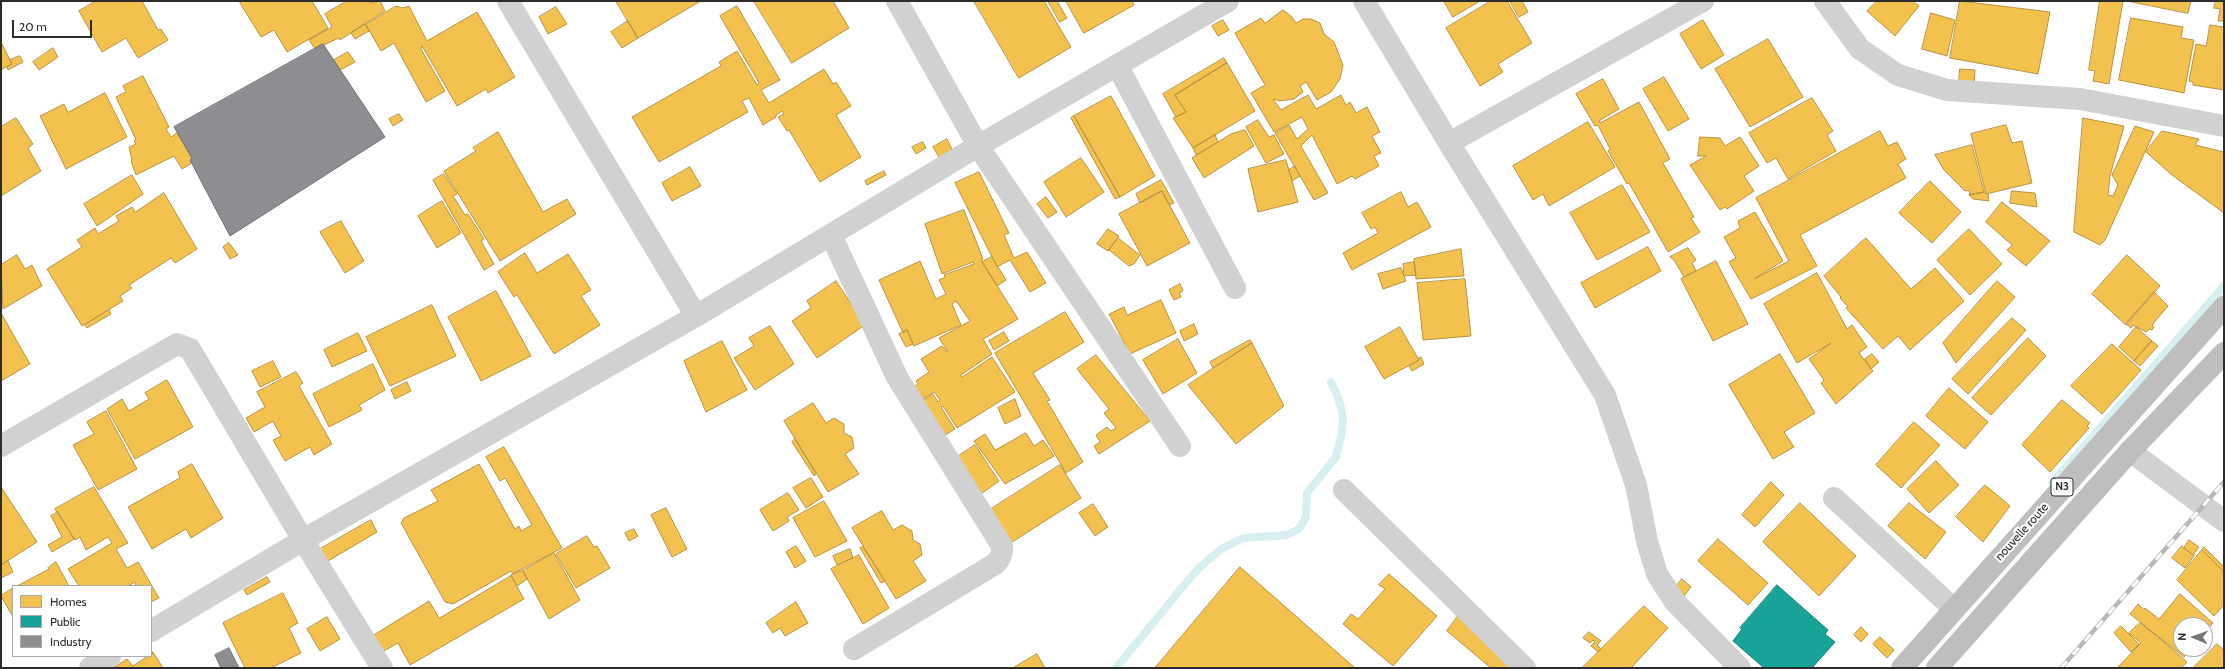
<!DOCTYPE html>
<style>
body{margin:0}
#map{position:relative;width:2225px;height:669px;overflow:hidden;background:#fff;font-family:Cabin,sans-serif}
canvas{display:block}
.frame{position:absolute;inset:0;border:2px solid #2c2c2c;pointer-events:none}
.legend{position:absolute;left:12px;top:585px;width:140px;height:72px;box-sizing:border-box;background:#fff;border:1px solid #ababab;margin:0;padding:5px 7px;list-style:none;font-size:12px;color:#2c2c2c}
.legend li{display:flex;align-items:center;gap:8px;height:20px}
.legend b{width:20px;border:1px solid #ababab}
.north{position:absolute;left:2173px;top:617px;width:40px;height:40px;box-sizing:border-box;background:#fff;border:1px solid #ababab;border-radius:50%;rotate:272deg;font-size:11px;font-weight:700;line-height:16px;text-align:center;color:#2c2c2c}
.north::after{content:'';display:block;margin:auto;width:14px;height:18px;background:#767676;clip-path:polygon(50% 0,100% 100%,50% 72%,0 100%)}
.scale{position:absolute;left:12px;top:20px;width:80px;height:18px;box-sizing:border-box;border:2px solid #2c2c2c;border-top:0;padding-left:5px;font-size:12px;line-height:14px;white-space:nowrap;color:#2c2c2c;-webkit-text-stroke:3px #fff;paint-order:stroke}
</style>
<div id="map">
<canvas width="2225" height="669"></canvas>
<div class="frame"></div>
<ul class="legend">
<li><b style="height:11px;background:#f2c14e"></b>Homes</li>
<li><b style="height:11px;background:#17a398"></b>Public</li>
<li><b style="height:11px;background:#8d8d92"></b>Industry</li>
</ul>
<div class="north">N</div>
<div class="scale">20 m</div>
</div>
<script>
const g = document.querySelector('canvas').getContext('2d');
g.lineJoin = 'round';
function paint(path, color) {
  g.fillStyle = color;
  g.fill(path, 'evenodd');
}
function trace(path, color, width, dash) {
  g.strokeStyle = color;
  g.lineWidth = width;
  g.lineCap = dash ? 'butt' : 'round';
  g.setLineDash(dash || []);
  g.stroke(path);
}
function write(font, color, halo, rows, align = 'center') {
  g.font = font + ' Cabin,sans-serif';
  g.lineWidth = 4;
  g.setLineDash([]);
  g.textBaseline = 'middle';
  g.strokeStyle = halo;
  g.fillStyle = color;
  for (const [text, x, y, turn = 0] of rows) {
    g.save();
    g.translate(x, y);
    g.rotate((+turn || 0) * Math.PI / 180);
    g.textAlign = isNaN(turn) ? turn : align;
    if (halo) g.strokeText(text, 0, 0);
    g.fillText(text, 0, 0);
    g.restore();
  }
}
const homes = new Path2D(`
 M96,1H142L158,30L161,29L168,40L138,58L126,38L102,52L79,11Z
 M243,1H312L328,28L287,52L274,30L261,37L240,3Z
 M347,1H369L370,3L380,1L385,11L340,40L339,38L315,49L309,40L332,27L325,14Z
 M616,1H699V2L638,38Z
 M754,1H833L849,28L792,63Z
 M974,1H1044L1071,47L1019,78Z
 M1048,1H1057L1067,18L1060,22Z
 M1066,1H1132L1134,5L1084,33Z
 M1444,1H1480L1453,17Z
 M1491,1H1507L1532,43L1498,64L1503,72L1480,86L1446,28Z
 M1510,1H1522L1528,12L1519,17Z
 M1877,1H1913L1919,6L1895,36L1867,11Z
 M1960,1L2050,12L2038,74L1950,58Z
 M2100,1H2123L2109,84L2093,81L2095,71L2089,70Z
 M2127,1H2191L2188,13Z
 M2216,1H2224V21H2218L2220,9L2214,8Z
 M396,6L403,8L409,6L427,41L477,12L515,77L488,93L486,89L457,106L422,46L421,49L445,91L426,102L394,43L381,51L366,25Z
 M737,6L780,80L761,90L769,103L824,69L833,84L836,82L851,106L836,115L861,157L820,182L789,130L787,131L778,117L784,114L782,111L776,115V117L763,125L749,98L742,101L748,112L659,162L632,117L721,66L719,62L737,51L757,85L759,83L720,16Z
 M556,7L567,24L548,34L539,17Z
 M1283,10L1291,16L1296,23L1303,19H1311L1320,23L1324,34L1334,42L1343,65L1340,79L1331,92L1317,100L1306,82L1300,86L1303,92L1294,99L1280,101L1273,99L1281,110L1308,95L1316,109L1341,95L1346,105L1350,102L1356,113L1367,107L1380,132L1372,136L1381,153L1374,156L1379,166L1355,179L1352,176L1337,184L1312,135L1301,146L1328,193L1314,200L1275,133L1289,125L1297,139L1308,129L1302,117L1274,132L1251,93L1265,85L1235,33L1261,18L1265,23Z
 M1931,13L1955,20L1947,56L1922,49Z
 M2131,18L2183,27L2181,38L2194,40L2184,93L2119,80Z
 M1223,20L1229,30L1218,36L1212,26Z
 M1703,20L1724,55L1701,69L1680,34Z
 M628,21L638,38L622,48L611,32Z
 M365,24L369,31L355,39L351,33Z
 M2210,25L2224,27V90L2193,85V82L2189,81L2196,44L2206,46Z
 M1768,39L1803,97L1750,127L1715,69Z
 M1,42L12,64L2,69L1,68Z
 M53,48L58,57L39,70L33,62Z
 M348,52L355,62L340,70L334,60Z
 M20,56L23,62L8,70L7,67L12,64L10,60Z
 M1224,58L1227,63L1175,95L1186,112L1176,117L1163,94Z
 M1227,63L1255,111L1193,148L1173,118L1186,112L1175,95Z
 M1960,69L1975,70L1974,86L1959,84Z
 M143,76L169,127L166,129L171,137L177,133L192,158L190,160L192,163L182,169L174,156L136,175L131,161L132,160L129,147L136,144L134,141L136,140L116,97L126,92L123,86Z
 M1664,77L1689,119L1668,131L1643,89Z
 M1603,79L1619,109L1599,121L1600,123L1639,102L1670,159L1663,163L1694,217L1691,218L1700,232L1668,252L1629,183L1627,184L1608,151L1610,149L1598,125L1595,126L1576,94Z
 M105,93L127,137L66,169L40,116L64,104L68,112Z
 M1111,96L1155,176L1120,197L1074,116Z
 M1812,98L1833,131L1827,135L1836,151L1788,179L1776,158L1767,163L1749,133Z
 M399,114L403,120L393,126L389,119Z
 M1074,116L1120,197L1115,199L1071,118Z
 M16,118L33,144L28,148L41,171L1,196V127Z
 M2083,118L2124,126L2110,176L2108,195L2113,196L2118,185L2112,175L2135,126L2154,132L2105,240L2100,245L2074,232Z
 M1258,120L1269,137L1274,135L1284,154L1266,163L1246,127Z
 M1588,122L1615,167L1549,206L1543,194L1533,200L1513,166Z
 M2006,125L2012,143L2022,141L2032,183L1986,194L1971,134Z
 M1245,130L1254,146L1204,178L1192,158L1231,134Z
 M1880,131L1888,146L1897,142L1906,159L1898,164L1906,178L1800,235L1817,266L1751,299L1729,262L1736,258L1724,237L1740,228L1738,221L1755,212L1783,261L1754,279L1789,261L1756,198Z
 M2162,131L2199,139L2195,145L2224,152V213L2172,175L2146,152Z
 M498,132L543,212L567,199L576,214L500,261L444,171L476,151L473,148Z
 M1215,135L1218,142L1196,155L1193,148Z
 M1700,137L1720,138L1725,146L1740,137L1759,166L1744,176L1754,191L1727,209L1725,207L1720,210L1690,165L1706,156H1698Z
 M947,139L952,149L939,157L933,147Z
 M923,142L926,148L916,154L912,147Z
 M1972,145L1984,192L1970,195L1969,190L1965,191L1944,170L1935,155Z
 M1081,158L1104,192L1066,217L1044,182Z
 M1286,160L1298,202L1258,212L1248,169Z
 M1295,166L1300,176L1292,181L1289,170Z
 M690,167L701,186L672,201L662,183Z
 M884,171L886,175L867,185L865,181Z
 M979,172L1009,233L1004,235L1014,258L1027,252L1046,283L1030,292L1010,260L997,267L955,183Z
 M444,174L457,194L453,196L465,215L468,214L484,239L481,241L494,264L484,270L433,180Z
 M132,175L143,194L97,226L84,204Z
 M1161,180L1174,203L1169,205L1162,191L1140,203L1136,194Z
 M1930,181L1961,212L1932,243L1899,213Z
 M1622,185L1650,232L1597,260L1570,213Z
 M1162,191L1190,243L1147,266L1119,214Z
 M2012,191L2035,193L2037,207L2010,203Z
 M1401,192L1408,207L1417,202L1431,227L1352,270L1343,253L1378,233L1375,227L1371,229L1362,213Z
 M1985,192L1988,194L1989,201L1973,199L1969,195Z
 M164,193L197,249L175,263L171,258L129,285L132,288L120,296L123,301L82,326L47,269L82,247L77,240L95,228L98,234L119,221L116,216L132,207L135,212Z
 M1046,197L1057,212L1048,218L1037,204Z
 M442,201L461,233L437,248L418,216Z
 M2002,202L2050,241L2026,266L2007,250L2012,245L1986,222Z
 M964,210L983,259L981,260L1018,319L983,339L992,354L961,375L962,377L992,357L1015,392L957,428L943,406L941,407L955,429L942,437L920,402L933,394L938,402L940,400L934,392L919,401L911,389L918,384L916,381L929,372L921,359L942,346L947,352H948L939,338L970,321L956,301L952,304L961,325L914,346L907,330L903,333L879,280L920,261L936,299L946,294L939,280L945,277L944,275L974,264L973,262L942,274L925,224Z
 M341,221L364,261L345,273L320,232Z
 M1108,229L1119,236L1108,251L1097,244Z
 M1969,229L2002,264L1970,295L1937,260Z
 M1118,238L1140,255L1134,264L1129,266L1109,250Z
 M1866,238L1911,289L1935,268L1964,301L1910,350L1898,336L1883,349L1846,308L1848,307L1840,298L1841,297L1824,276Z
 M229,243L238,255L230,259L223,247Z
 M1648,247L1661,271L1595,308L1581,283Z
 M1688,248L1696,260L1692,263L1696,271L1684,277L1674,260L1670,257Z
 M1461,249L1464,276L1416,279L1414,259Z
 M525,253L537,273L568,254L591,290L581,296L600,325L554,354L517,295L514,297L498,272Z
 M17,255L25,269L32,265L42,286L3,309L1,265Z
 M2127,255L2160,286L2126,325L2092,294Z
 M992,257L1006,280L997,286L982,262Z
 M1716,261L1748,324L1713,341L1681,279Z
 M1414,262L1416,275L1404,276L1403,264Z
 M1401,268L1406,281L1383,289L1378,274Z
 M1817,273L1847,329L1852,325L1867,347L1859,353L1873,371L1836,404L1821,383L1824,380L1809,359L1831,343L1797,363L1764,304Z
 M1465,279L1471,336L1423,340L1417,283Z
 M836,281L865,325L817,358L792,321L811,308L807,301Z
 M1997,281L2015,297L1956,363L1943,343Z
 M1180,284L1183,291L1179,293L1181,297L1174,300L1169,290Z
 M496,291L531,356L481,381L448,317Z
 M2154,292L2168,306L2152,325L2154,327L2152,330L2150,329L2146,332L2133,325L2131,328L2126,324Z
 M1161,300L1176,333L1130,354L1109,314L1124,307L1127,315Z
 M432,305L456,356L390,386L366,337Z
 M109,310L111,314L87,328L85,325Z
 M1065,312L1084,342L1033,373L1050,400L1047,401L1083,462L1066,473L995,353Z
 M1,313L30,364L1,381Z
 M2012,318L2026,330L1968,394L1952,379Z
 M1194,324L1198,334L1184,341L1180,331Z
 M770,326L794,364L755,390L734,358L754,346L749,338Z
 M1400,327L1419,360L1384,379L1365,347Z
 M2136,327L2152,341L2134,361L2119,347Z
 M907,330L913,344L906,347L899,334Z
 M1004,332L1009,341L994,350L989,341Z
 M358,333L367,351L332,367L324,350Z
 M2028,338L2046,356L1991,415L1972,398Z
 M1178,339L1197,373L1163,394L1143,360Z
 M1250,340L1252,343L1213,368L1210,362Z
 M722,341L747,390L706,412L684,361Z
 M2152,341L2158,346L2140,366L2134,361Z
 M1252,343L1284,406L1236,444L1188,385Z
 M2112,344L2141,370L2102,414L2071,386Z
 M1780,354L1815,413L1784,432L1794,447L1773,459L1729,385Z
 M1872,354L1879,362L1871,369L1865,359Z
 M1096,355L1150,421L1099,454L1094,446L1100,442L1096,435L1107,427L1111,431L1116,428L1104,413L1109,409L1077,369Z
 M1421,357L1424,364L1412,371L1409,366L1419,360L1418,359Z
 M273,361L281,377L260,387L252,371Z
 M373,364L385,390L359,405L362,410L329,427L313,394Z
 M296,372L303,383L299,386L332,444L314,455L310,447L285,461L273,440L281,436L273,421L254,432L246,418L265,407L257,392Z
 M167,380L193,427L135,459L107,409L122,399L129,411L149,399L145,393Z
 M407,382L411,391L395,399L391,390Z
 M1949,388L1988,422L1965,449L1926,416Z
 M1015,399L1021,416L1005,424L998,408Z
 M2062,400L2090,423L2087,426L2089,428L2050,472L2022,445Z
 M813,403L826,423L834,418L844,424V433L852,437L854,448L845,454L859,474L828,492L784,421Z
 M106,411L137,469L98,490L73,445L94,434L87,422Z
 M1914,422L1940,445L1901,488L1876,465Z
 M1026,433L1034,446L1043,440L1054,456L1005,484L974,441L985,434L995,450Z
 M795,439L816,474L814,476L792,442Z
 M975,445L999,481L981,494L957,457Z
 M504,447L562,548L513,574L511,571L453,604L445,602L401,523L404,518L438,501L431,490L479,464L515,529L519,526L521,531L532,525L505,478L500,481L486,457Z
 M1936,461L1959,485L1929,513L1907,489Z
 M192,464L223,518L191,538L186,529L152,549L128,507L180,478L178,472Z
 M1060,465L1081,498L1009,544L988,511Z
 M811,478L823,497L806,508L793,488Z
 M1771,482L1784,495L1755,527L1742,515Z
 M1985,485L2010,506L1983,542L1956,517Z
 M1,487L37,542L1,565Z
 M94,487L128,543L116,549L127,568L138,562L159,598L151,602V586H136L135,582L128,586H79L68,569L112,543L108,537L86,550L80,537L75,540L55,509Z
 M788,493L799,510L787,517L789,521L773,531L760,510Z
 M824,501L847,541L815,557L793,518Z
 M1800,503L1856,556L1819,596L1763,542Z
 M1909,503L1946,532L1925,559L1888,526Z
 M1093,504L1108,527L1095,536L1079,513Z
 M666,508L687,549L672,557L651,515Z
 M882,511L893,530L902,525L912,531L913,540L920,544L922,555L913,561L926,581L896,599L852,528Z
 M58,512L74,539L52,552L48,545L62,537L51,516Z
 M371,520L377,532L328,561L320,549Z
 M634,529L638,536L629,541L625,533Z
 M587,536L594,547L597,546L610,568L576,588L556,554Z
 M1718,539L1768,583L1748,605L1698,561Z
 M2189,540L2199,547L2193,555L2184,548Z
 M796,546L806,561L795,568L786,552Z
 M2182,546L2194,556L2185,568L2172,558Z
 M863,547L885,581L881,583L860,548Z
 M2204,547L2224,567V572L2202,550Z
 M850,549L853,558L837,565L833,556Z
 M2202,550L2224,572V605L2214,616L2177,580Z
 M554,553L580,600L549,619L523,571Z
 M859,555L889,608L863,624L831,569Z
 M8,561L13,572L1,578V565Z
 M56,562L69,586H17L49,569L48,568Z
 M1240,567L1355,668H1155Z
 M523,571L527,579L517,586L511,575Z
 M1389,574L1437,616L1393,666L1343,624L1351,614L1358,619L1385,589L1379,585Z
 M511,576L524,599L410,665L398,643L382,652L372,636L429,601L439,618Z
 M267,577L270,582L247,595L244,590Z
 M1682,579L1691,587L1684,596L1675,588Z
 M13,588V617L1,596Z
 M283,593L298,623L289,628L301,653L271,668H245L223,623Z
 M2180,594L2213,623L2205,632V625H2181V649H2191L2184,657L2130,614L2138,604L2144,610L2145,608L2159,619Z
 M796,602L808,623L785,636L780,628L773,633L766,623Z
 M1644,606L1668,628L1631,668H1582Z
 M1458,616L1512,668H1491L1447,631Z
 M327,617L340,639L320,651L307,629Z
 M2140,623L2165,643L2187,662L2181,668H2117L2141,643L2129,633Z
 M2121,626L2139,644L2131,652L2114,633Z
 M1861,627L1868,634L1861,642L1854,635Z
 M1589,632L1601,641L1597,645L1601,649L1598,652L1591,646L1595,642L1593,640L1590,643L1583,638Z
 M1880,637L1894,650L1887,658L1873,644Z
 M2217,644L2224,650V668H2193Z
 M153,652L163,668H113L127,659L133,666L148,656H151Z
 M1037,654L1045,668H1013Z`);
const public = new Path2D(`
 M1777,585L1828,630L1825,634L1835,642L1812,668H1764L1733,641L1742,629L1740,628Z`);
const industry = new Path2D(`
 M323,44L385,137L230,236L190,160L192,158L174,127Z
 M229,648L239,668H221L215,655Z`);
const stream = new Path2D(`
 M1331,382C1346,412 1346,424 1336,455
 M2052,483L2224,286
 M1116,668L1185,584L1199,568L1221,549L1243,538L1287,535L1299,529L1306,517L1307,493L1336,457`);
const minor = new Path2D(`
 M508,1L696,316
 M897,1L978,146L1180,446
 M1364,1L1449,143L1605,395L1636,485L1647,541L1657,574L1675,602L1740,668
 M1825,1L1860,49L1898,75L1947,90L2080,99L2224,126
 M1117,65L1235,288
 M1449,143L1703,1
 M831,235L897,377L1002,546C1002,555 1001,558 995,564L854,649
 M1,446L177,344L190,349L303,540L382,668
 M2130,451L2224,521
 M1344,490L1525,668
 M1834,498L1954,609
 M151,631L303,540L696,316L978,146L1228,1
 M90,668L110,656`);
const highway = new Path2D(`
 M1902,668L2224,307
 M1937,668L2130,451L2224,353`);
const rail = new Path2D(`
 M2061,668L2224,482`);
const shields = [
 [2062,487,22]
];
const shieldNames = [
 ["N3",2062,487]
];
const streetNames = [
 ["nouvelle route",2022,532,-48]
];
paint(homes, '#f2c14e');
trace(homes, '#b79444', 1);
paint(public, '#17a398');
trace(public, '#1d7f78', 1);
paint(industry, '#8d8d92');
trace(industry, '#707073', 1);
trace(stream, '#d7eff0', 8);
trace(minor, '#d1d1d1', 22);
trace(highway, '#bebebe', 22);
trace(rail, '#b8b8b8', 4.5);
trace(rail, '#fff', 3, [9]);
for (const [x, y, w] of shields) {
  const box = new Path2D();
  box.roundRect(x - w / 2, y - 9, w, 18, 3);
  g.fillStyle = '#fff';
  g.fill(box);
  trace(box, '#2c2c2c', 1);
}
write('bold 11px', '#2c2c2c', null, shieldNames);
write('12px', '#2c2c2c', '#fff', streetNames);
</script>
